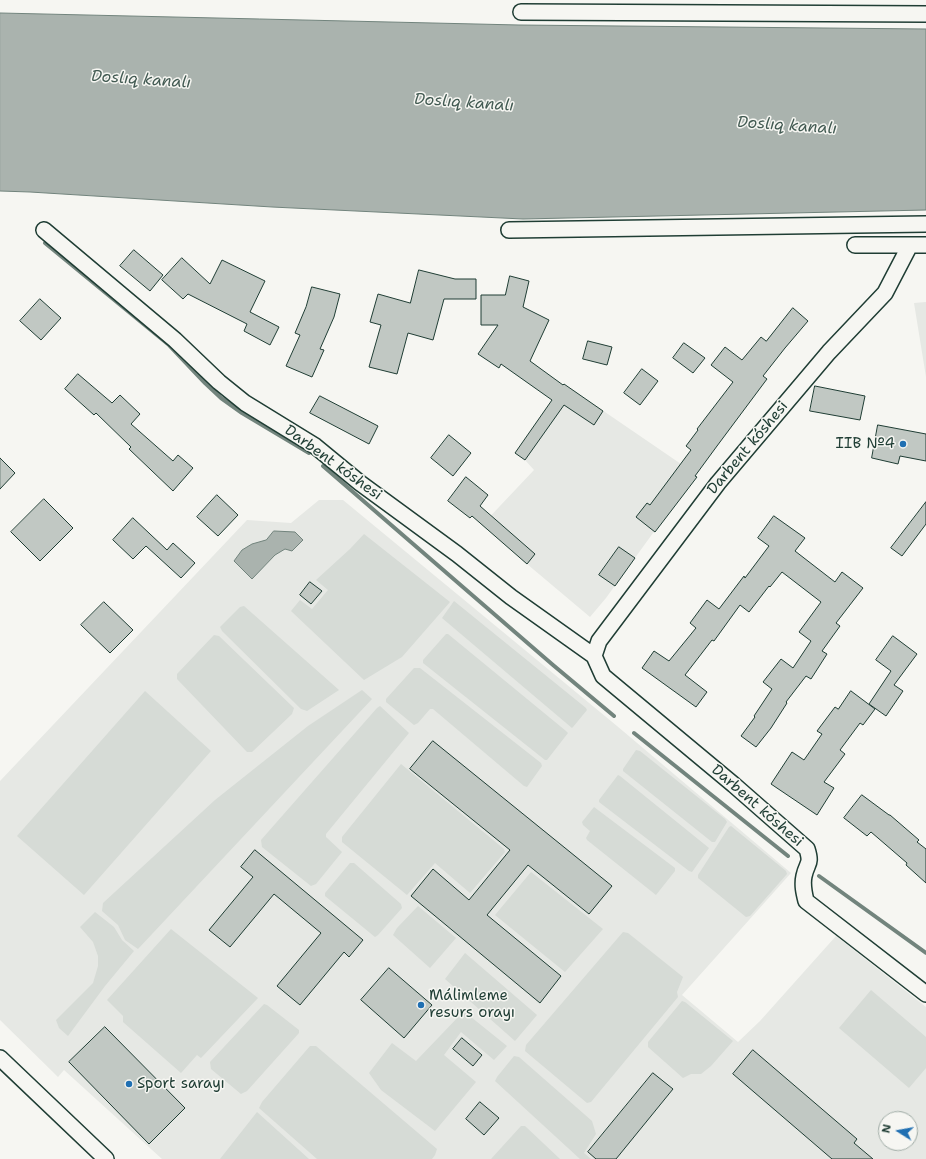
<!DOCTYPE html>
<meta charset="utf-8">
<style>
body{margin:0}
#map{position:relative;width:926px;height:1159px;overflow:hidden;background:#f6f6f2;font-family:"Shantell Sans",sans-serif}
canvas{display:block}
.north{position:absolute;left:878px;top:1111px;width:40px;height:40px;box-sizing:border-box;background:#f6f6f2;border:1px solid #a0aca6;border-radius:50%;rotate:281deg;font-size:11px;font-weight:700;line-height:16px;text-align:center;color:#1f3d34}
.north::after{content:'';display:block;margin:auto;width:14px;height:18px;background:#1f6fb2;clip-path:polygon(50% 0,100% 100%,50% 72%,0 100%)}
</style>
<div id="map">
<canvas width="926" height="1159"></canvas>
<div class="north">N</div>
</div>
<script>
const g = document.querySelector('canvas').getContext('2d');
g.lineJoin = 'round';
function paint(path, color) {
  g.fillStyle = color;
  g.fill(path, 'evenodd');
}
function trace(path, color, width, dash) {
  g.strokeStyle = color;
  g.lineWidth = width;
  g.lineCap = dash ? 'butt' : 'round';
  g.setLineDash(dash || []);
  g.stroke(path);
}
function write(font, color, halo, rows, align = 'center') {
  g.font = font + ' "Shantell Sans",sans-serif';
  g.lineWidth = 3;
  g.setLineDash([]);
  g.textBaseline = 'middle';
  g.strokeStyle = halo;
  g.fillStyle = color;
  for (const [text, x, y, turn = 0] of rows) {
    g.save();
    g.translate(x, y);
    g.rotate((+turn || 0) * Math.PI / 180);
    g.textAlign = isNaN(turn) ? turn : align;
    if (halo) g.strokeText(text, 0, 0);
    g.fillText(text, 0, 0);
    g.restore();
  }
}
const built = new Path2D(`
 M926,302V377L914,303Z
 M564,384L681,464L697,477L655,532L653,533L606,598L590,617L527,564L482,525L534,470L525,460L515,453Z
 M319,500H343L617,726L791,873L682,995L738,1042L760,1021L836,936L926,1007V1159H162L64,1070L58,1077L0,1020V781L247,520L291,523ZM886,1119H910V1143H886Z`);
const green = new Path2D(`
 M364,534L450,602L402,657L364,680L291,611L300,600L312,609L328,590L316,580L350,549Z
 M454,601L586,708L587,710L573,727L572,728L442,618Z
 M244,606L339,690L307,711L301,709L222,631L220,627L240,607Z
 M446,634H448L566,731L568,733L547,760H545L423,663V660Z
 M214,635L219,636L294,708L292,714L252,752H247L177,679V674Z
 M414,668H420L541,763L542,766L527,787L524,786L433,709H430L418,723L414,725L386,702V699Z
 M362,690L372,699L138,949L125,940L118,925L102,911L103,903L215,800L308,726Z
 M145,691L211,751L84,895L17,836Z
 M380,706L409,733L326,834V837L342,852L316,884L311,886L262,847L261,840L377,708Z
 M636,750L640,751L725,819L727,822L715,842H712L623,771V769Z
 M401,764L504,849L505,852L470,893L435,863L407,895L342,842V837Z
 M618,775L620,776L709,848L692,872L689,871L599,802V800Z
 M594,807L675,868V871L656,895L587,840L586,838L590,831L583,825L582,822Z
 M731,826L786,871L787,874L750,916L746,917L698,878V875L729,827Z
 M350,863H354L401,904L402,908L378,935L375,937L325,896V893Z
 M531,872L603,929L565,972L495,915Z
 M418,906L456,938L430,968L393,935L397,928Z
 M95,912L114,927L122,940L134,951L105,986L68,1036L59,1028L56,1020L93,983L98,966V956L93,942L80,927Z
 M171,929L258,998L201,1058L197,1055L181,1073L123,1022V1016L107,1000Z
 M623,932L628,933L683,977L677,992L678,997L591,1102L587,1103L525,1051L526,1045Z
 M465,953L537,1015L515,1041L445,979Z
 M871,990L926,1037V1068L909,1088L839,1028Z
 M682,1001L685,1002L733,1041L711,1066L701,1074H691L683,1078L648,1047V1042Z
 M264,1004L267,1005L299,1030V1033L247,1091L241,1094L211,1069L210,1062Z
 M462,1013H466L507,1046L494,1060L461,1032L444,1055L476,1082L435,1131L381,1090L369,1073L392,1043L416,1061Z
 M310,1046H316L437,1149L435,1155L432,1159H317L259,1108L262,1102Z
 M514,1056L519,1057L592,1121L596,1134L584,1153L591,1159H580L495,1081L497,1077Z
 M257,1112L309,1159H220Z
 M521,1126H525L560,1159H491Z`);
const water = new Path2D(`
 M0,13L519,25L926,29V210L523,219L272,207L30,192L0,191Z
 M274,531L295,532L303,540L292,551L285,549L275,555L252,579L234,561L242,550L252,544L266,540Z`);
const stream = new Path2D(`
 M45,243L169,345L205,383L221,398L242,413L309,453
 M323,466L553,665L614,716
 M634,733L788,856
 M819,876L926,953`);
const building = new Path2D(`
 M134,250L163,275L150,291L120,266Z
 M182,258L210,284L222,260L265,281L250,312L279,327L270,345L244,331L247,324L188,294L183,299L162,280Z
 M419,270L455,279H476V299H444L433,340L408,333L397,374L369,367L381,325L370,322L378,294L410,303Z
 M510,276L529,281L523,307L549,320L530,361L563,385L564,384L603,411L594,425L564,405L525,460L515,453L552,400L501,364L499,368L478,354L498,325H481V295H505Z
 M312,287L340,294L334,317L320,349L324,350L312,377L286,366L300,335L295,333L306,307Z
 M40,299L61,318L41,340L20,321Z
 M793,308L808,321L785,348L763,376L767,379L717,446L695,476L697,477L655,532L636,517L647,503L650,505L691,450L686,446L698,430L697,429L733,382L711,365L725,347L742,360L761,337L766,341Z
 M588,341L612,347L607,365L583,359Z
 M684,343L705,358L693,373L673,358Z
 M642,369L658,381L640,405L624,393Z
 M78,374L112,403L120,395L140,414L131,424L173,461L178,455L193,468L173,491L129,449L131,447L96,413L94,415L65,389Z
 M815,386L865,396L860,420L810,411Z
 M320,396L378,426L369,444L310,413Z
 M878,425L926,434V461L900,456L898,464L872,458Z
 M449,435L471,453L453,476L431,458Z
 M0,458L15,473L0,489Z
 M466,477L488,495L480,506L535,554L527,564L472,516L470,518L448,501Z
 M217,495L238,515L218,536L197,517Z
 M44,499L73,528L40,561L11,532Z
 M926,502V524L902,556L891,548Z
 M774,516L805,538L795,551L835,582L842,572L863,588L836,623L840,626L822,651L827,654L811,679L806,676L786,702L787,703L771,728L756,747L741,736L755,717L754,716L772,689L763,682L781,659L793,668L811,641L799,632L821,602L782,572L770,587L769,586L749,612L740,605L714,641L712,640L685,675L707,692L696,707L642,668L654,651L669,661L696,628L690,623L707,600L719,609L744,576L745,578L769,546L758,538Z
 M133,518L167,550L173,543L195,563L181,578L146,546L133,559L113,540Z
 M619,547L635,558L615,586L599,575Z
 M310,582L322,591L311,604L300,595Z
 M104,602L133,630L110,653L81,625Z
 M893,636L917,654L894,685L903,691L886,716L869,704L891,671L876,660Z
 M851,691L875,709L863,725L860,723L840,750L845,754L824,782L834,788L817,815L771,784L792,752L804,760L822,734L817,731L835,707L838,709Z
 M433,741L612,886L589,914L528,865L487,915L561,976L540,1003L411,896L433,869L469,900L510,850L410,769Z
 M862,795L889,815H890L919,840L917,842L926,849V883L906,865L907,863L871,832L867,836L844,818Z
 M255,850L363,940L349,957L344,952L300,1005L277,986L321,933L274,894L230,947L209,930L253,877L241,867Z
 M389,968L432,1005L404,1038L361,1000Z
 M105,1027L185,1108L149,1144L69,1062Z
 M462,1038L482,1055L473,1066L453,1049Z
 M753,1050L857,1139L854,1143L873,1159H832L733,1074Z
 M653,1073L673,1089L616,1159H596L588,1152Z
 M480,1102L499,1118L484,1135L466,1119Z`);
const minor = new Path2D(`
 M521,12L926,14
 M44,230L175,340L219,382L245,403L315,446L360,483L457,554L511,597L594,656L603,676L734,785L807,849C812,865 807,862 804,876C802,885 804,893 806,901L926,994
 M509,230L926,224
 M855,245H926
 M594,656L599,641L718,483L829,352L885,293L910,245
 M0,1058L106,1159`);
const markers = [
 [903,444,4,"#1f6fb2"],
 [421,1005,4,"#1f6fb2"],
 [129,1084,4,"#1f6fb2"]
];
const poiNames = [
 ["IIB №4",895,444,"right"],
 ["Málimleme",429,996],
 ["resurs orayı",429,1013],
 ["Sport sarayı",137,1084]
];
const streetNames = [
 ["Darbent kóshesi",748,448,-50],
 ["Darbent kóshesi",333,463,36],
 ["Darbent kóshesi",757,806,41]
];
const waterNames = [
 ["Doslıq kanalı",141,80,4],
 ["Doslıq kanalı",464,103,4],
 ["Doslıq kanalı",787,126,4]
];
paint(built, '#e6e8e4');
paint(green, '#d6dbd6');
paint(water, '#aab3ae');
trace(water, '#72847d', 1);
trace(stream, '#72847d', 4);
paint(building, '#c1c8c3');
trace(building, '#1f3d34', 1);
trace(minor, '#1f3d34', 18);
trace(minor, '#f6f6f2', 15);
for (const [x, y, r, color] of markers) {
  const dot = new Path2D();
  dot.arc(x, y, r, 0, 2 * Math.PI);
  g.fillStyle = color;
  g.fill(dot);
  trace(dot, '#f6f6f2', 1.5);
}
write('15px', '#1f3d34', '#f6f6f2', poiNames, 'left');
write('15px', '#1f3d34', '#f6f6f2', streetNames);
write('italic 16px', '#425a52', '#f6f6f2', waterNames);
</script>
